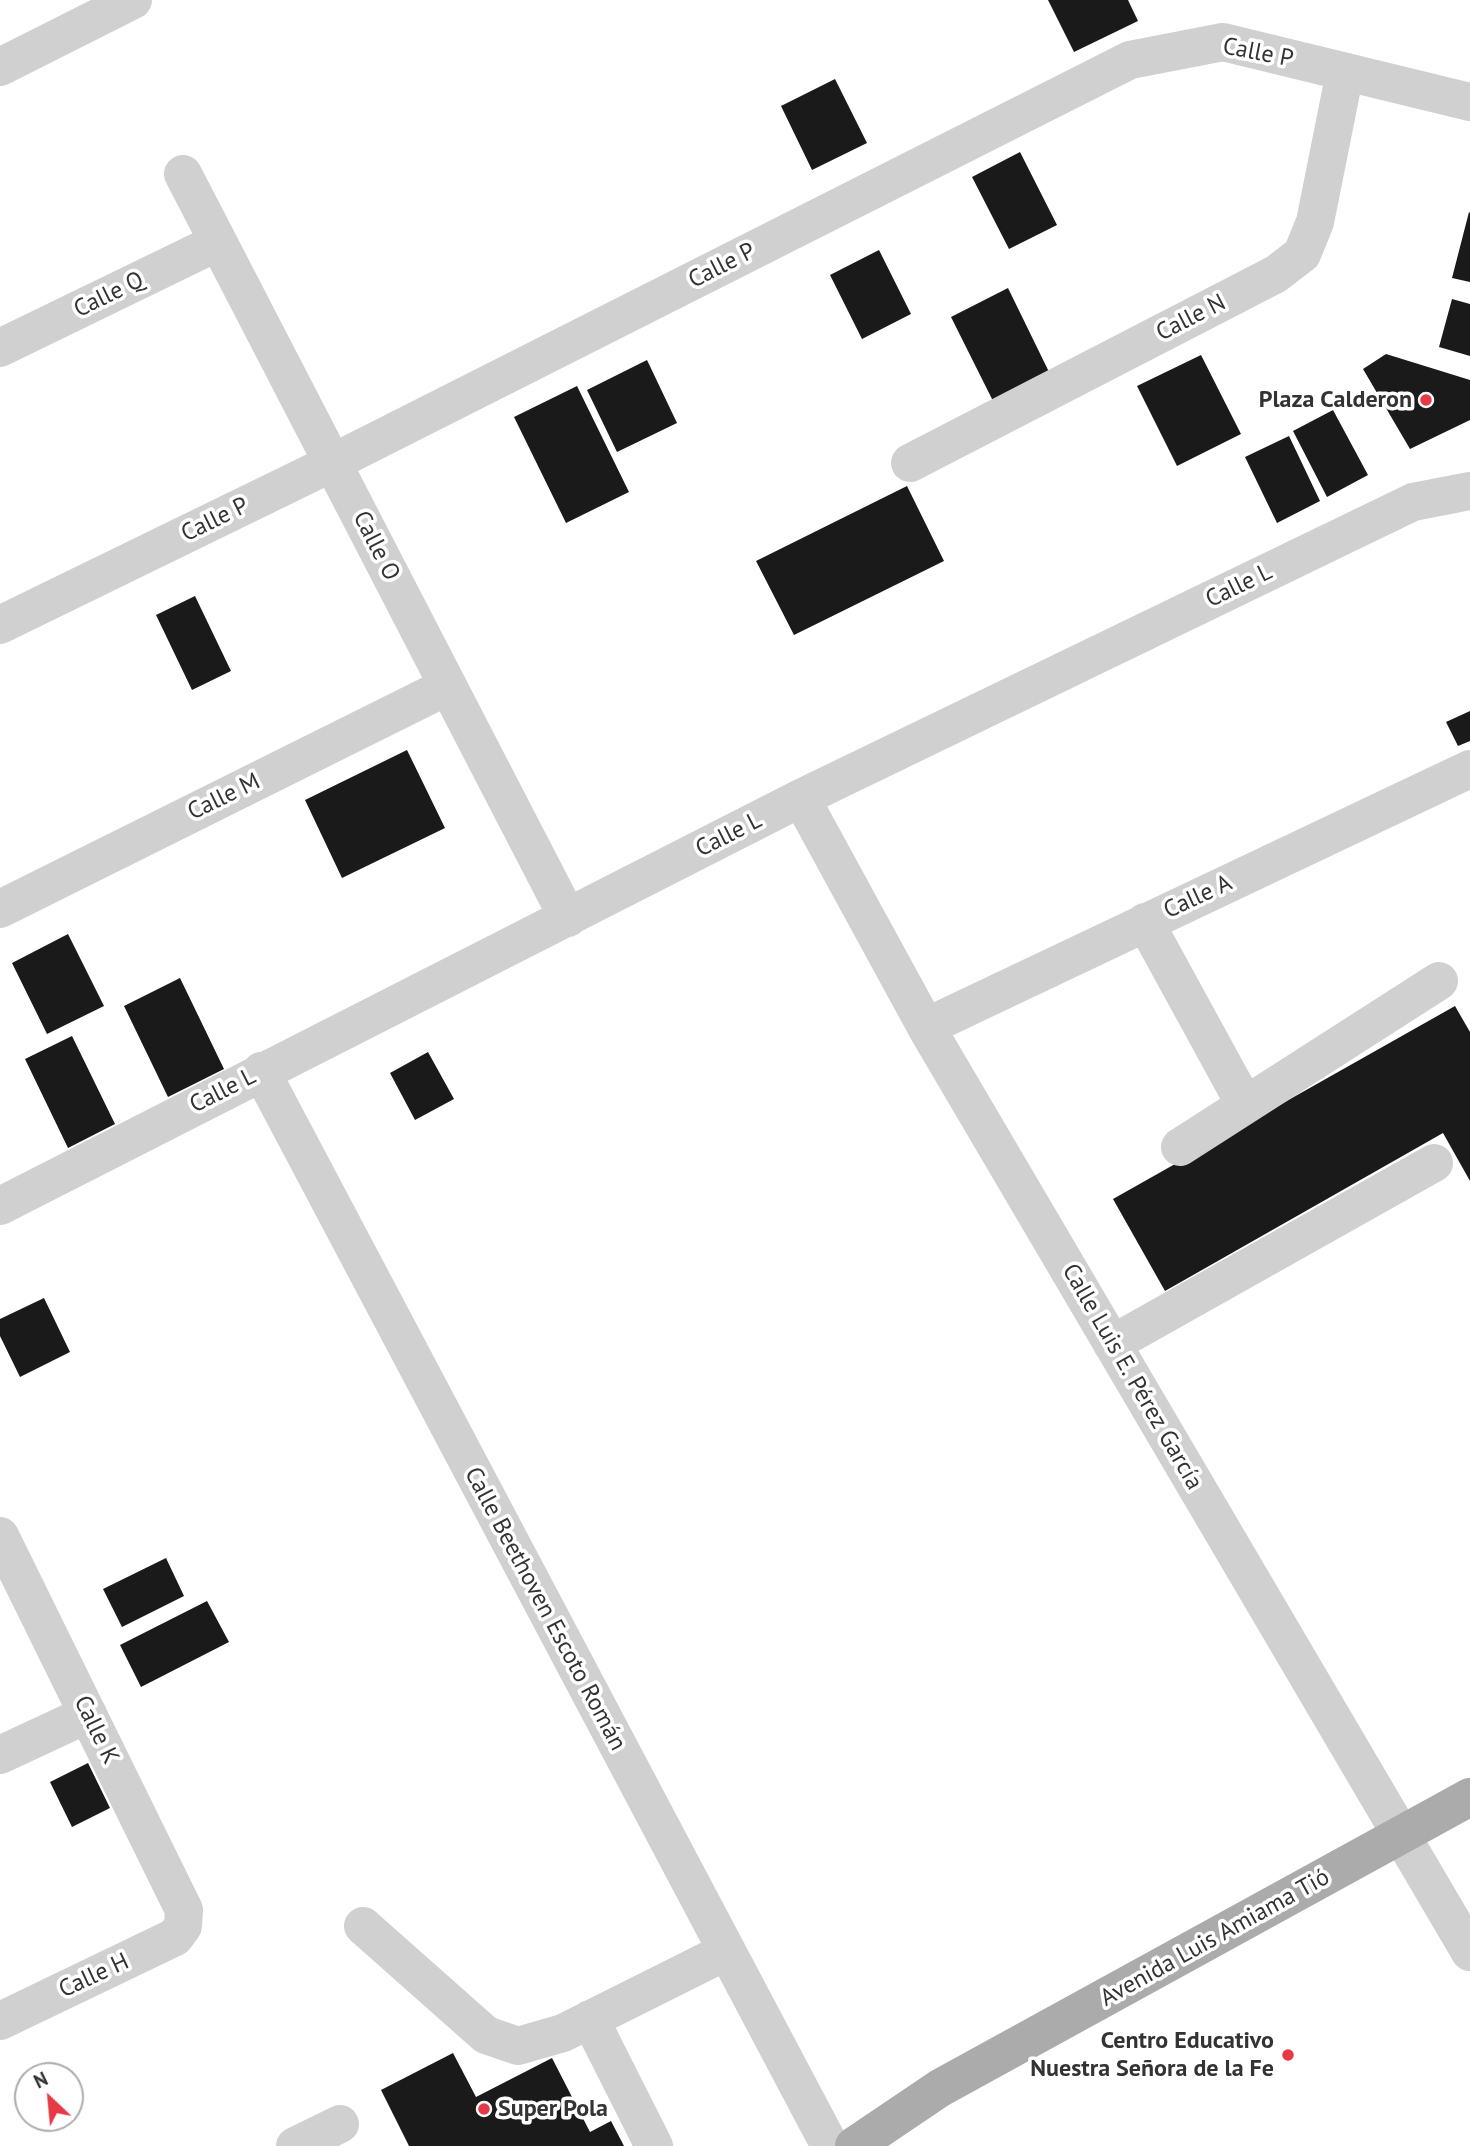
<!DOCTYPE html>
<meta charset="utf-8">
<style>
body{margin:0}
#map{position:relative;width:1470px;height:2146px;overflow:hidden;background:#fff;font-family:"PT Sans",sans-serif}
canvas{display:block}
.north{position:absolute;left:14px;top:2062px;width:70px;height:70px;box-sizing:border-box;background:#fff;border:2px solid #adadad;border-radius:50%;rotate:334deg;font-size:19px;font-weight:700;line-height:28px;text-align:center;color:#333}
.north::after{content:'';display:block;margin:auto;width:24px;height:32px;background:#e63946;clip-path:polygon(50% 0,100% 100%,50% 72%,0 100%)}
</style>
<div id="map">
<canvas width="1470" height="2146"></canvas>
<div class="north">N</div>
</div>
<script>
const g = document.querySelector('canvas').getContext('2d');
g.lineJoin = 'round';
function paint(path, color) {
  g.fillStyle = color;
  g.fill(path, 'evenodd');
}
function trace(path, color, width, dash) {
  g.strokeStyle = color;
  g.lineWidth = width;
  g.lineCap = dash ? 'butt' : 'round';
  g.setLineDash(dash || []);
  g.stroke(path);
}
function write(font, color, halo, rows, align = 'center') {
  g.font = font + ' "PT Sans",sans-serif';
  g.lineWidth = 7;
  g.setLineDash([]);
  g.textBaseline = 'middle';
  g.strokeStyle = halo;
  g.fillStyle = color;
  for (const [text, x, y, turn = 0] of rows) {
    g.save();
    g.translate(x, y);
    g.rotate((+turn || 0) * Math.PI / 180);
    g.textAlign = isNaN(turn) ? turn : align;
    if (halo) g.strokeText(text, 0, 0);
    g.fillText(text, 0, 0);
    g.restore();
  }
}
const building = new Path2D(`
 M1048,0H1128L1138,21L1074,52Z
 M835,79L867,143L812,170L781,106Z
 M1020,152L1057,225L1009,249L972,177Z
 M1469,212L1470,213V282L1452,278Z
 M879,250L911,314L862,339L830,275Z
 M1008,288L1050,374L993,401L951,317Z
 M1452,299L1470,304V356L1439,347Z
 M1386,354L1470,380V420L1410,449L1363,369Z
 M1201,355L1241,434L1177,466L1137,386Z
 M647,360L677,423L617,452L587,390Z
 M577,386L629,492L566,523L514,417Z
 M1333,410L1368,475L1327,497L1293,431Z
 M1289,436L1320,501L1277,523L1245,457Z
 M907,486L944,561L794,635L756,561Z
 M195,596L231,671L192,690L156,615Z
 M1470,711V741L1458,746L1446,722Z
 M407,750L445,828L342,878L305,800Z
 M68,934L104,1006L47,1034L12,963Z
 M180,978L224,1069L168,1097L124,1006Z
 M1455,1006L1470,1032V1181L1443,1133L1165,1291L1113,1199Z
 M72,1036L115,1124L68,1148L25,1059Z
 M428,1052L454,1099L415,1120L390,1073Z
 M44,1298L70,1352L20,1377L0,1336V1319Z
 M166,1558L184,1596L122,1627L103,1589Z
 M207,1601L229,1642L141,1687L120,1645Z
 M88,1763L110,1808L72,1827L50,1782Z
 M453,2053L476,2097L552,2058L590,2132L611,2121L624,2146H409L381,2090Z`);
const minor = new Path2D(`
 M0,67L133,0
 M183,174L568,918
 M0,348L218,242
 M910,463L1276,274L1302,254L1315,222L1345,72
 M0,625L332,463L1130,60L1223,42L1470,102
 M801,798L926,1027L1470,1952
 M0,909L448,686
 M1145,922L1244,1103
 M926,1027L1470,769
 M261,1071L830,2146
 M1180,1147L1439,981
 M0,1206L801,798L1413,502L1470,491
 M1112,1344L1434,1163
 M0,1536L184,1910L183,1926L175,1937L0,2021
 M0,1755L88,1714
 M363,1926L486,2035L518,2046L563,2033L727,1951
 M590,2019L654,2146
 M295,2146L340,2124`);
const major = new Path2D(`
 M854,2146L940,2088L1470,1797`);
const markers = [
 [1426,400,7,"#e63946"],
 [1288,2055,7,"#e63946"],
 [484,2109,7,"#e63946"]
];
const streetNames = [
 ["Calle P",1258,53,11],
 ["Calle P",722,266,-27],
 ["Calle Q",109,295,-26],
 ["Calle N",1191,318,-27],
 ["Calle P",215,520,-26],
 ["Calle O",376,546,63],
 ["Calle L",1239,586,-26],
 ["Calle M",224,797,-26],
 ["Calle L",729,835,-27],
 ["Calle A",1198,897,-25],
 ["Calle L",223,1091,-27],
 ["Calle Luis E. Pérez García",1132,1377,60],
 ["Calle Beethoven Escoto Román",545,1609,62],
 ["Calle K",96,1730,64],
 ["Avenida Luis Amiama Tió",1215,1938,-29],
 ["Calle H",94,1976,-25]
];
const poiNames = [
 ["Plaza Calderon",1412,400],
 ["Centro Educativo",1274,2041],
 ["Nuestra Señora de la Fe",1274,2069],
 ["Super Pola",498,2109,"left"]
];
paint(building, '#1a1a1a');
trace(minor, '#d0d0d0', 38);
trace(major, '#ababab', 38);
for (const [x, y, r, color] of markers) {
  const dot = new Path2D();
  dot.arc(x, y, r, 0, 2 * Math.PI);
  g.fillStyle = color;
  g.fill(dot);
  trace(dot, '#fff', 2.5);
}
write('24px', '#333', '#fff', streetNames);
write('bold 24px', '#333', '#fff', poiNames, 'right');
</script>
